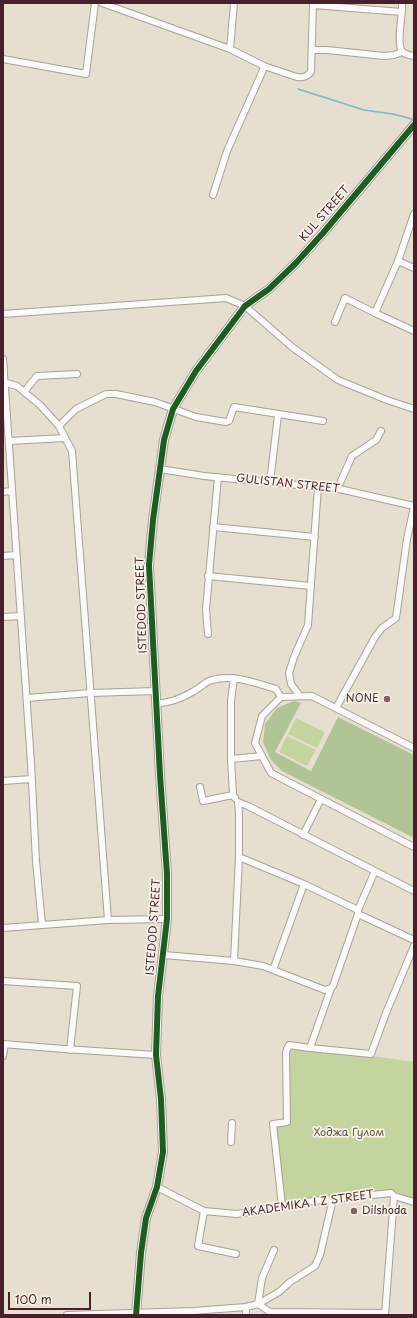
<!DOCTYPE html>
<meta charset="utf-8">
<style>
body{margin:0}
#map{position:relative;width:417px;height:1318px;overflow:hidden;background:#e6dece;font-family:"Playpen Sans",sans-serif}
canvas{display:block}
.frame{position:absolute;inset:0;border:4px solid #4a1f2b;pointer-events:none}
.scale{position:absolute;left:8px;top:1292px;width:83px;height:18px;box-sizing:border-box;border:2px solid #4a1f2b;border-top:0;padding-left:5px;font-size:12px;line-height:14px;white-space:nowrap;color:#4a1f2b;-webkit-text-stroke:3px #f7f3e8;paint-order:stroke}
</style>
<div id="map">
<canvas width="417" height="1318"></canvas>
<div class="frame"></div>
<div class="scale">100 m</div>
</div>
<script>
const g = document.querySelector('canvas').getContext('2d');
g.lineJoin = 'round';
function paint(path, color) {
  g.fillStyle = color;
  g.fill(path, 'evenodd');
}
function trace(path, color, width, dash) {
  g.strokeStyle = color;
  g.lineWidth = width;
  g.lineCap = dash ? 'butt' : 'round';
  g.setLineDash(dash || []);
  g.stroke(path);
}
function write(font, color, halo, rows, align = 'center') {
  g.font = font + ' "Playpen Sans",sans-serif';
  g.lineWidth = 3.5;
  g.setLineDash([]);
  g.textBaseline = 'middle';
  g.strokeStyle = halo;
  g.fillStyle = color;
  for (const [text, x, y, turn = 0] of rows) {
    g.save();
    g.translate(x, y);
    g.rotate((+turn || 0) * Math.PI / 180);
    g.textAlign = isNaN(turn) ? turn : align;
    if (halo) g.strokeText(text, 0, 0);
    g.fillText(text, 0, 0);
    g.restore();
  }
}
const green = new Path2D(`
 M296,718L325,732L317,748L288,734Z
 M287,736L316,750L307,766L279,752Z
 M293,1048L338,1051L414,1062V1201L391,1193L282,1206L273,1124L287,1121L290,1051Z`);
const forest = new Path2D(`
 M294,701L301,703L275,752L311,771L338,717L414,755V838L282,771L271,760L263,742L265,724L277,708Z`);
const stream = new Path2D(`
 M298,89L364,110L393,114L412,119L414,121`);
const minor = new Path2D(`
 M102,3L230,49L264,66L297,77C303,78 307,77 311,72L313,5
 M313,3V5L402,12C401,20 397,45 402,51C405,55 410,55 414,56
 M402,12V3
 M230,49L234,3
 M312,50H327L384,56L394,55L402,52
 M3,59L86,74L95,3
 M213,195L227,151L263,70L264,66
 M414,214L398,261L375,313L414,331
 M398,261L414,268
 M3,314L226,298L245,306L292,347L338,380L387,400L414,409
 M335,322L345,298L375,313
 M3,359L31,763L36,861L42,925
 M3,382L17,386L40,405L59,426L72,451L108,920
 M24,392L37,376L77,374
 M59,426L76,409L106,394H116L155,402L196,417L226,422L229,421L234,407L323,421
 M9,441L65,438
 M160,469L204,476L318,487L335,488L414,506
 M270,482L278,415
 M335,488L340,483L352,456L376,440L381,431
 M3,492L12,491
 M213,527L315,537
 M3,556L16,555
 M208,576L311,586
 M3,617L21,616
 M208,634L206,609L218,477
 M300,696L291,684L289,673L294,657L308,625L318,487
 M27,698L90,693L156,691
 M156,704C171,702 181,699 194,691C200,688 206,681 212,680C234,674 255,683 276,689L281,697
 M336,708L375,637L382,628L396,618L407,539L414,507
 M414,748L312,696L281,697L262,716L255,743L271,773L414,847
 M231,759V700L234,678
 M3,781L32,779
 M200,787L203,801L233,795L235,798
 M233,795L231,759L262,756
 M303,835L321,799
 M239,857L304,884L358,910V914L414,940
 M358,910L375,871
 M358,914L333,986L331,988L310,1048L371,1054L386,1013L414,946
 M3,928L108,920L167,919
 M164,955L234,961L263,966L325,990L331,988
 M234,961L239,857V813L238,802L248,806L414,891
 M273,970L304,884
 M3,981L77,986L70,1050
 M3,1044L64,1049L156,1055
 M3,1056L5,1044
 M231,1142L232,1123
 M157,1187L204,1211L237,1214L313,1201L391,1193L394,1196L414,1202
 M282,1206L273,1124L287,1122L286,1053L287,1049L289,1045L310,1048
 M204,1211L198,1246L236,1254
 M258,1304L270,1312L385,1313
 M258,1304L262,1278L274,1250
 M67,1315L193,1311L246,1307L258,1304L279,1292L290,1282L315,1266L320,1255L333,1199
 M246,1315V1307
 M385,1315L394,1196`);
const tertiary = new Path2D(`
 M136,1315L141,1253L146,1218L157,1187L163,1152L161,1099L156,1055L158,996L167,919V874L160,775L149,565L153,520L164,440L173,409L196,371L245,306L269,289L296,263L323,233L414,125`);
const cycleway = new Path2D(`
 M136,1315L141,1253L146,1218L157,1187L163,1152L161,1099L156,1055L158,996L167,919V874L160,775L149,565L153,520L164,440L173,409L196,371L245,306L269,289L296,263L323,233L414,125`);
const markers = [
 [387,699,4,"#816264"],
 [354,1211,4,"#816264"]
];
const streetNames = [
 ["KUL STREET",325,214,-49],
 ["GULISTAN STREET",288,484,6],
 ["ISTEDOD STREET",142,605,-92],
 ["ISTEDOD STREET",154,927,-86],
 ["AKADEMIKA I Z STREET",308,1204,-8]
];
const poiNames = [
 ["NONE",379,699],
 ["Dilshoda",362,1211,"left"]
];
const parkNames = [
 ["Ходжа Гулом",349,1133]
];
paint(green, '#c3d49e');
paint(forest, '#b0c495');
trace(stream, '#76bdc7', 1.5);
trace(minor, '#aaa098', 8);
trace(tertiary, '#aaa098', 10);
trace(minor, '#fbfaf8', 6);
trace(tertiary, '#fbfaf8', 8);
trace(cycleway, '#1b5e20', 6);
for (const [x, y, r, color] of markers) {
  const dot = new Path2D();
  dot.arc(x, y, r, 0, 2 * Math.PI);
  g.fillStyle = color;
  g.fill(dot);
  trace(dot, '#f7f3e8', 1.5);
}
write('11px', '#4a1f2b', '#f7f3e8', streetNames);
write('11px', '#4a1f2b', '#f7f3e8', poiNames, 'right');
write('11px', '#665342', '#f7f3e8', parkNames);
</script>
